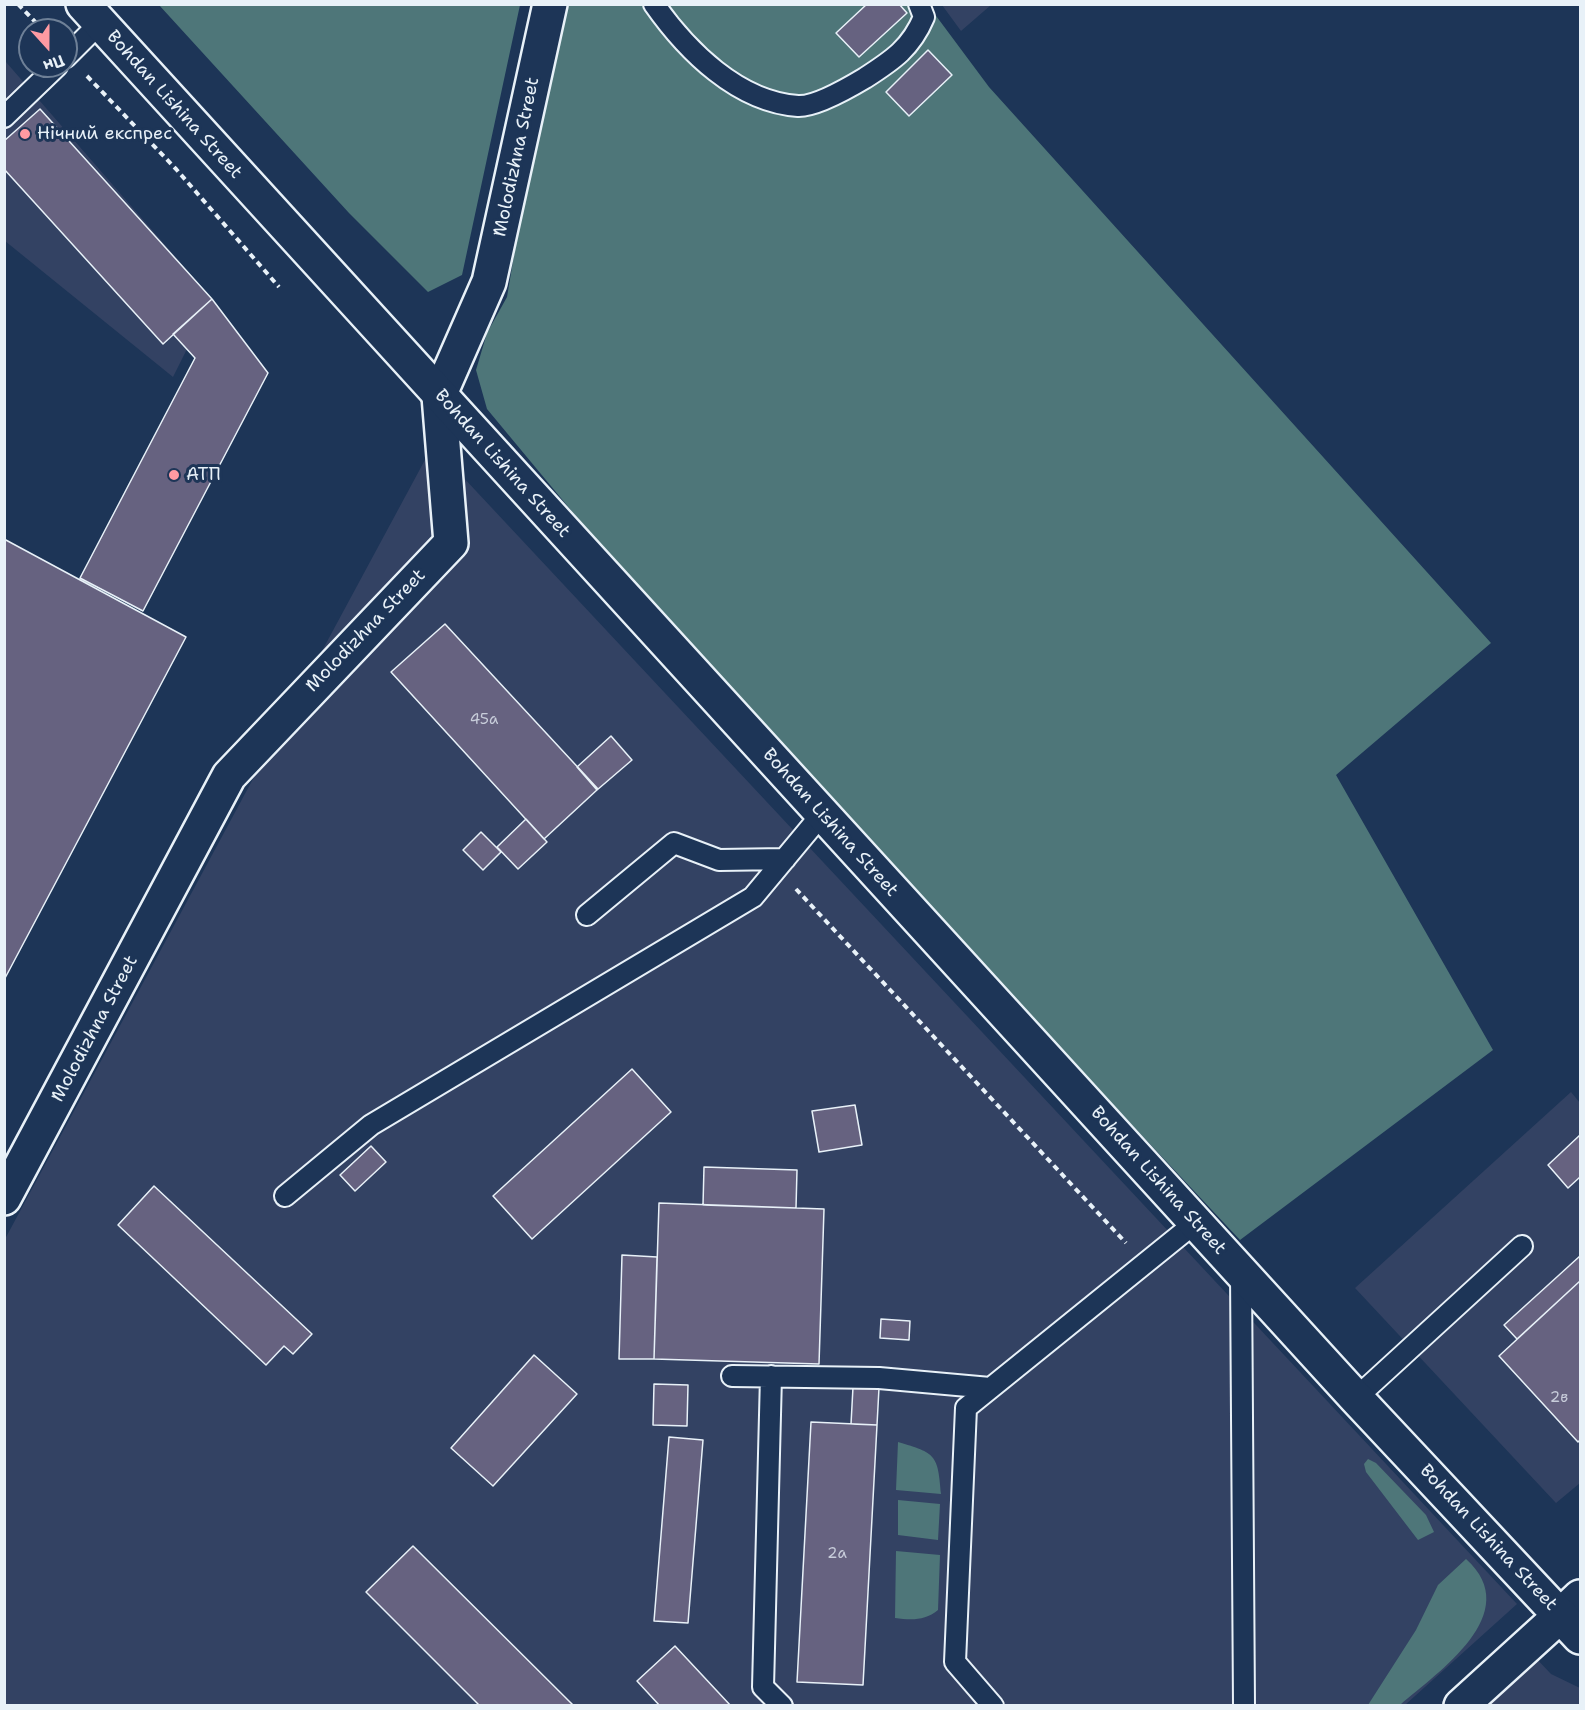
<!DOCTYPE html>
<meta charset="utf-8">
<style>
body{margin:0}
#map{position:relative;width:1585px;height:1710px;overflow:hidden;background:#1d3557;font-family:"Shantell Sans",sans-serif}
canvas{display:block}
.frame{position:absolute;inset:0;border:6px solid #e8f1f8;pointer-events:none}
.north{position:absolute;left:18px;top:18px;width:60px;height:60px;box-sizing:border-box;background:#1d3557;border:2px solid #6e8097;border-radius:50%;rotate:159deg;font-size:16px;font-weight:700;line-height:24px;text-align:center;color:#e8f1f8}
.north::after{content:'';display:block;margin:auto;width:21px;height:27px;background:#ff9aa2;clip-path:polygon(50% 0,100% 100%,50% 72%,0 100%)}
</style>
<div id="map">
<canvas width="1585" height="1710"></canvas>
<div class="frame"></div>
<div class="north">Пн</div>
</div>
<script>
const g = document.querySelector('canvas').getContext('2d');
g.lineJoin = 'round';
function paint(path, color) {
  g.fillStyle = color;
  g.fill(path, 'evenodd');
}
function trace(path, color, width, dash) {
  g.strokeStyle = color;
  g.lineWidth = width;
  g.lineCap = dash ? 'butt' : 'round';
  g.setLineDash(dash || []);
  g.stroke(path);
}
function write(font, color, halo, rows, align = 'center') {
  g.font = font + ' "Shantell Sans",sans-serif';
  g.lineWidth = 6;
  g.setLineDash([]);
  g.textBaseline = 'middle';
  g.strokeStyle = halo;
  g.fillStyle = color;
  for (const [text, x, y, turn = 0] of rows) {
    g.save();
    g.translate(x, y);
    g.rotate((+turn || 0) * Math.PI / 180);
    g.textAlign = isNaN(turn) ? turn : align;
    if (halo) g.strokeText(text, 0, 0);
    g.fillText(text, 0, 0);
    g.restore();
  }
}
const built = new Path2D(`
 M942,5H991L961,31Z
 M6,62L212,299L173,377L5,241Z
 M433,445L1517,1604L1405,1705L5,1706V1239Z
 M1571,1092L1580,1103V1483L1556,1503L1355,1288Z
 M1534,1656L1551,1674L1580,1688V1705L1480,1706Z`);
const green = new Path2D(`
 M159,5H520L462,275L428,292L349,213Z
 M562,5H928L989,87L1491,643L1336,775L1493,1050L1240,1240L842,816L609,556L487,409L476,370L487,333L507,297L534,136Z
 M898,1442C936,1453 938,1455 941,1494L896,1490Z
 M1368,1459L1376,1463L1426,1515L1434,1532L1418,1540L1366,1472L1364,1464Z
 M898,1500L940,1504L938,1540L898,1535Z
 M896,1551L940,1555L938,1610C925,1621 911,1620 895,1618Z
 M1466,1559C1526,1613 1438,1672 1400,1705H1368L1416,1630L1438,1585Z`);
const building = new Path2D(`
 M867,4H899L907,13L859,57L836,33Z
 M928,50L952,75L909,116L886,92Z
 M40,109L212,299L163,344L4,169V141Z
 M212,299L268,373L143,611L80,578L195,358L173,334Z
 M4,539L186,637L4,980Z
 M445,624L598,789L544,839L391,672Z
 M611,736L632,760L597,790L577,767Z
 M526,819L547,842L518,869L497,847Z
 M481,832L501,852L483,870L463,850Z
 M632,1069L671,1112L532,1239L493,1196Z
 M855,1105L862,1145L819,1152L812,1111Z
 M1580,1135V1177L1568,1188L1548,1165Z
 M371,1146L386,1162L355,1191L340,1175Z
 M704,1167L797,1170L796,1208L703,1205Z
 M154,1186L312,1334L293,1354L284,1346L266,1365L118,1225Z
 M659,1203L824,1209L819,1364L654,1359Z
 M622,1255L657,1257L654,1359H619Z
 M1580,1256V1281L1517,1339L1504,1325Z
 M1580,1281V1440L1578,1442L1499,1356Z
 M881,1319L910,1321L909,1340L880,1338Z
 M534,1355L577,1394L493,1486L451,1448Z
 M654,1384L688,1385L687,1426L653,1425Z
 M853,1387L879,1388L877,1425L851,1424Z
 M811,1422L877,1425L863,1685L797,1682Z
 M669,1437L703,1440L688,1623L654,1621Z
 M413,1546L574,1706H480L366,1592Z
 M675,1646L731,1706H660L637,1681Z`);
const path = new Path2D(`
 M18,4L43,30
 M87,76L176,169L279,287
 M796,889L1126,1243`);
const lane = new Path2D(`
 M654,4C687,51 738,102 798,106C816,107 850,87 865,78C893,60 911,48 924,17L919,4
 M66,57L100,23
 M4,117L57,66
 M587,915L674,843L719,860L785,859
 M285,1196L371,1125L753,897L822,814
 M1241,1273L1244,1706
 M732,1376L879,1378L990,1388
 M771,1376L763,1687L782,1706
 M1356,1398L1522,1246
 M993,1706L955,1662L966,1408L1195,1223`);
const street = new Path2D(`
 M4,1198L229,776L451,543L439,396L489,282L550,4
 M1561,1615L1580,1597`);
const secondary = new Path2D(`
 M83,4L1356,1398L1580,1637
 M1461,1706L1561,1615`);
const markers = [
 [25,134,6,"#ff9aa2"],
 [174,475,6,"#ff9aa2"]
];
const numberNames = [
 ["45а",484,720],
 ["2в",1559,1398],
 ["2а",837,1554]
];
const streetNames = [
 ["Bohdan Lishina Street",174,105,48],
 ["Molodizhna Street",517,157,-78],
 ["Bohdan Lishina Street",502,464,48],
 ["Molodizhna Street",366,631,-46],
 ["Bohdan Lishina Street",830,823,48],
 ["Molodizhna Street",95,1029,-62],
 ["Bohdan Lishina Street",1158,1181,48],
 ["Bohdan Lishina Street",1488,1538,47]
];
const poiNames = [
 ["Нічний експрес",37,134],
 ["АТП",186,475]
];
paint(built, '#334263');
paint(green, '#4e7679');
paint(building, '#666280');
trace(building, '#e8f1f8', 1.5);
trace(lane, '#e8f1f8', 24);
trace(street, '#e8f1f8', 38);
trace(secondary, '#e8f1f8', 38);
trace(path, '#e8f1f8', 4, [6, 4.5]);
trace(lane, '#1d3557', 20);
trace(street, '#1d3557', 33);
trace(secondary, '#1d3557', 33);
for (const [x, y, r, color] of markers) {
  const dot = new Path2D();
  dot.arc(x, y, r, 0, 2 * Math.PI);
  g.fillStyle = color;
  g.fill(dot);
  trace(dot, '#1d3557', 2);
}
write('15px', '#c8cdda', null, numberNames);
write('18px', '#e8f1f8', '#1d3557', streetNames);
write('18px', '#e8f1f8', '#1d3557', poiNames, 'left');
</script>
